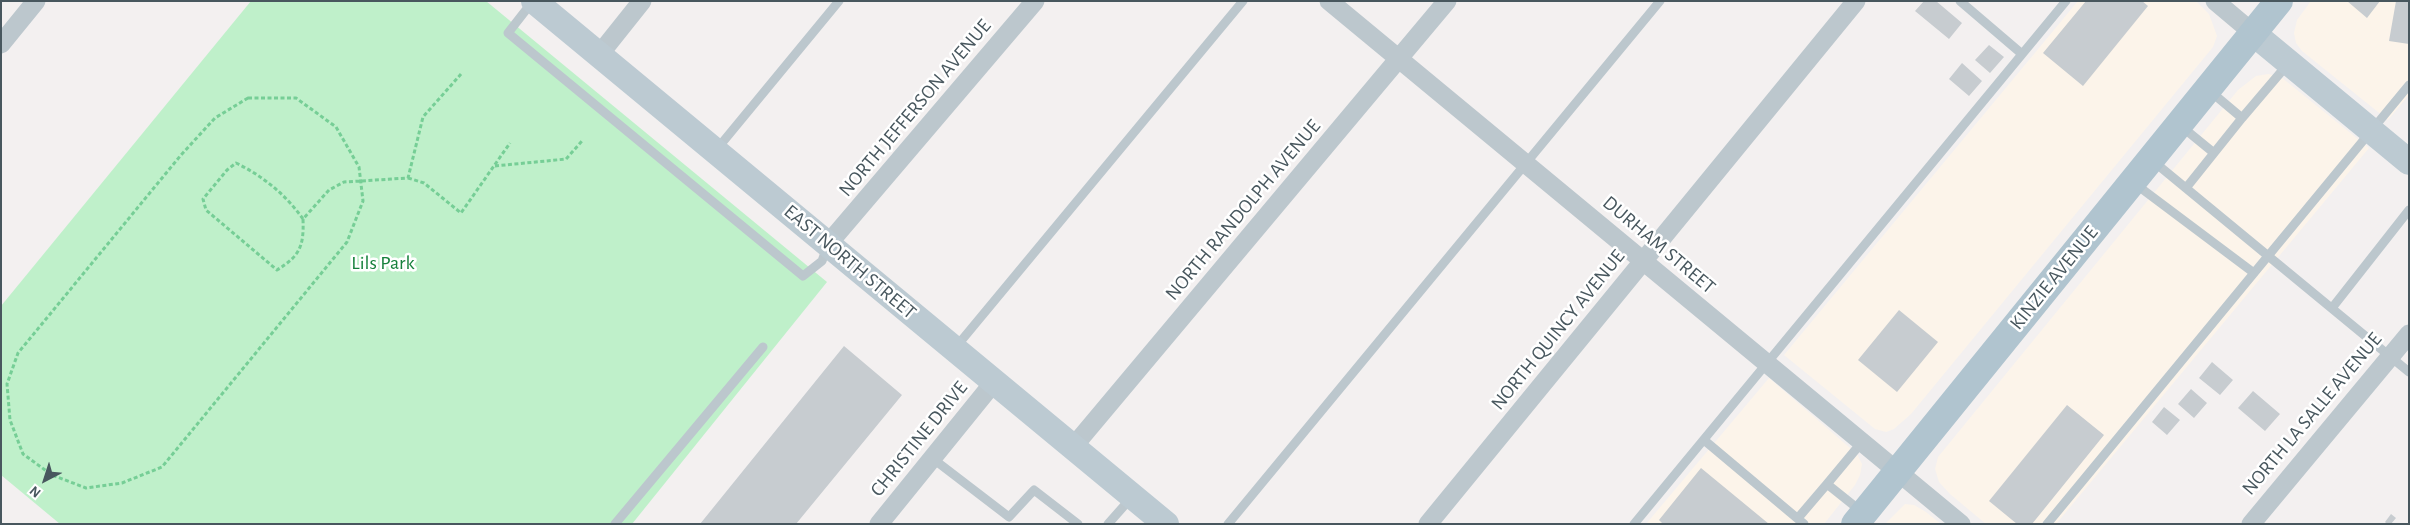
<!DOCTYPE html>
<style>
body{margin:0}
#map{position:relative;width:2410px;height:525px;overflow:hidden;background:#f3f0f0;font-family:"Alegreya Sans",sans-serif}
canvas{display:block}
.frame{position:absolute;inset:0;border:2px solid #48575e;pointer-events:none}
.north{position:absolute;left:20px;top:455px;width:50px;height:50px;-webkit-text-stroke:4px #fff;paint-order:stroke;rotate:220deg;font-size:14px;font-weight:700;line-height:20px;text-align:center;color:#48575e}
.north::after{content:'';display:block;margin:auto;width:18px;height:22px;background:#48575e;clip-path:polygon(50% 0,100% 100%,50% 72%,0 100%)}
</style>
<div id="map">
<canvas width="2410" height="525"></canvas>
<div class="frame"></div>
<div class="north">N</div>
</div>
<script>
const g = document.querySelector('canvas').getContext('2d');
g.lineJoin = 'round';
function paint(path, color) {
  g.fillStyle = color;
  g.fill(path, 'evenodd');
}
function trace(path, color, width, dash) {
  g.strokeStyle = color;
  g.lineWidth = width;
  g.lineCap = dash ? 'butt' : 'round';
  g.setLineDash(dash || []);
  g.stroke(path);
}
function write(font, color, halo, rows, align = 'center') {
  g.font = font + ' "Alegreya Sans",sans-serif';
  g.lineWidth = 5;
  g.setLineDash([]);
  g.textBaseline = 'middle';
  g.strokeStyle = halo;
  g.fillStyle = color;
  for (const [text, x, y, turn = 0] of rows) {
    g.save();
    g.translate(x, y);
    g.rotate((+turn || 0) * Math.PI / 180);
    g.textAlign = isNaN(turn) ? turn : align;
    if (halo) g.strokeText(text, 0, 0);
    g.fillText(text, 0, 0);
    g.restore();
  }
}
const commercial = new Path2D(`
 M2078,1H2196L2209,14L2217,36L2213,47L1911,414L1894,429L1886,432L1875,429L1784,355Z
 M2311,1H2409V95L2388,120L2302,51L2296,43L2294,33L2297,20Z
 M2268,74L2281,77L2369,148L2056,524H1986L1950,494L1939,482L1935,469L1938,457L2238,90L2256,76Z
 M1769,378L1857,454L1862,464L1860,475L1855,485L1824,524H1646Z
 M1905,504L1914,505L1926,512L1941,524H1885Z`);
const green = new Path2D(`
 M251,1H486L827,282L632,524H60L1,475V306Z`);
const building = new Path2D(`
 M1924,1H1936L1962,23L1949,39L1915,11Z
 M2086,1H2142L2148,6L2083,86L2043,53Z
 M2347,1H2380L2367,18Z
 M2396,1H2409V44L2389,41Z
 M1989,45L2004,57L1990,73L1975,60Z
 M1962,63L1982,81L1969,96L1949,79Z
 M1899,310L1938,342L1897,392L1858,360Z
 M844,346L902,395L796,524H700Z
 M2212,362L2233,380L2220,395L2199,378Z
 M2191,389L2207,403L2194,418L2178,404Z
 M2253,391L2280,414L2265,431L2238,408Z
 M2067,405L2104,435L2032,524H2017L1989,501Z
 M2164,407L2180,420L2167,435L2152,422Z
 M1701,468L1769,524H1663L1659,520Z
 M2391,514L2396,518L2391,524H2387L2385,522Z`);
const path = new Path2D(`
 M248,98H296L336,127L359,167L363,201L347,242L162,467L122,483L86,488L52,475L23,454L10,420L7,384L18,353L181,155L215,118Z
 M495,166L566,159L582,141
 M408,178L424,183L461,213L510,143
 M303,219C286,195 263,176 236,163L227,170L203,199L206,210L277,270C300,256 304,246 303,219L329,190L344,182L408,178L423,117L461,74`);
const lane = new Path2D(`
 M533,1L508,33L803,276L822,261L827,247
 M1960,1L2022,54
 M2210,91L2242,118L2287,65
 M2181,126L2214,153L2242,118
 M717,149L839,1
 M2153,161L2409,372
 M2134,183L2254,273
 M2186,188L2214,153
 M2332,308L2409,210
 M956,347L1243,1
 M1704,440L1804,524
 M932,458L1009,517L1034,490L1078,524
 M1827,484L1862,442
 M1798,518L1827,484L1862,512
 M615,524L763,347
 M1108,524L1131,498
 M1228,524L1660,1
 M1634,524L2066,1
 M2047,524L2409,85`);
const street = new Path2D(`
 M1329,1L1961,524
 M2215,1L2253,33
 M1,44L36,1
 M599,55L642,1
 M828,244L1035,1
 M1073,447L1447,1
 M879,524L994,382
 M1428,524L1856,1
 M2251,524L2409,334`);
const secondary = new Path2D(`
 M534,1L1166,524
 M2253,33L2409,162`);
const primary = new Path2D(`
 M1855,524L2279,1`);
const streetNames = [
 ["NORTH JEFFERSON AVENUE",915,108,-50],
 ["NORTH RANDOLPH AVENUE",1243,210,-50],
 ["DURHAM STREET",1659,245,40],
 ["EAST NORTH STREET",850,262,40],
 ["KINZIE AVENUE",2054,278,-51],
 ["NORTH QUINCY AVENUE",1558,330,-51],
 ["NORTH LA SALLE AVENUE",2312,414,-50],
 ["CHRISTINE DRIVE",919,439,-51]
];
const parkNames = [
 ["Lils Park",383,263]
];
paint(commercial, '#fcf4ea');
paint(green, '#bff0ca');
paint(building, '#c7ccd0');
trace(path, '#76ce96', 3, [4, 2.5]);
trace(lane, '#bcc7cd', 9);
trace(street, '#bcc7cd', 19);
trace(secondary, '#bccad2', 26);
trace(primary, '#b0c4cf', 28);
write('20px', '#48575e', '#fff', streetNames);
write('20px', '#17813c', '#fff', parkNames);
</script>
